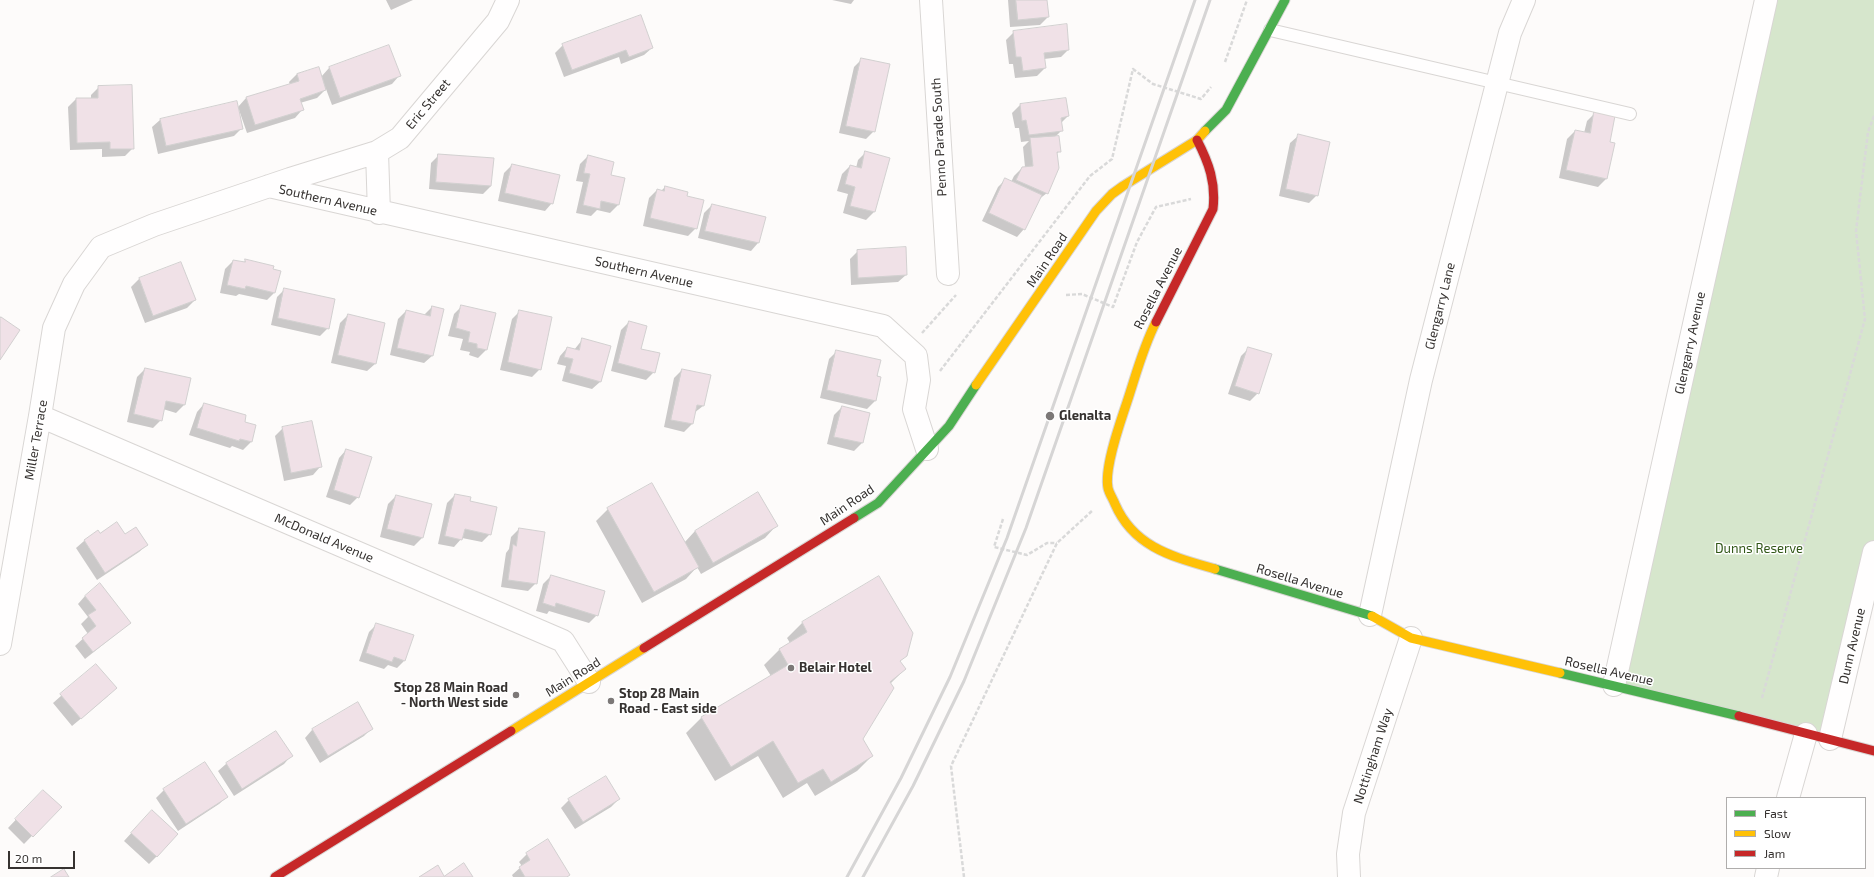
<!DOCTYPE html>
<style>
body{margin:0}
#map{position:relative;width:1874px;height:877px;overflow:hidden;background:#fdfbfa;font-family:"Exo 2",sans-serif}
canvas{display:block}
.legend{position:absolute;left:1726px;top:797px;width:140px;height:72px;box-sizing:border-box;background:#fff;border:1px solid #afadac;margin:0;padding:5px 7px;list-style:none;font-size:12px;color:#363230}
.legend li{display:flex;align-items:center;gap:8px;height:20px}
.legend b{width:20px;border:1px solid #afadac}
.scale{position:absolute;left:8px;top:851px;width:67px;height:18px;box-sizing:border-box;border:2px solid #363230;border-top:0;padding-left:5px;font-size:12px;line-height:14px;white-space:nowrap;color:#363230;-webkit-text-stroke:3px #fff;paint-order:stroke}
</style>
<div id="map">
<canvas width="1874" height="877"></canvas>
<ul class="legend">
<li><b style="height:5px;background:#4caf50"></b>Fast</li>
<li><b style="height:5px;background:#ffc107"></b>Slow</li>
<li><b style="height:5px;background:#c62828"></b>Jam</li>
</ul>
<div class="scale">20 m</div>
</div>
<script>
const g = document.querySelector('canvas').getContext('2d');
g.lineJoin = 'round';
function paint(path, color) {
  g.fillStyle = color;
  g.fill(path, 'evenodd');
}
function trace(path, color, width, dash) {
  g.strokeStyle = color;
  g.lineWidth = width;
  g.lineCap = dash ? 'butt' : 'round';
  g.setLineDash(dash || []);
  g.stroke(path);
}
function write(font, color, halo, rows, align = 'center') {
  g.font = font + ' "Exo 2",sans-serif';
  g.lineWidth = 3;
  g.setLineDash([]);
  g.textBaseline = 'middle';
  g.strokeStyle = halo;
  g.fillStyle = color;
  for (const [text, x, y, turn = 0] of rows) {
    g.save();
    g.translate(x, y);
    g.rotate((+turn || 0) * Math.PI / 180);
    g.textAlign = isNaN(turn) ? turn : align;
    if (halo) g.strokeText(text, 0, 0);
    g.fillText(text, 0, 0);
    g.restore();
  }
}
const green = new Path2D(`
 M1766,0H1874V552L1830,739L1614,685Z`);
const shadow = new Path2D(`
 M386,0H413L391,10Z
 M832,0H854L851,4Z
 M1008,0H1046L1048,17L1040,25L1010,27Z
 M1014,32L1068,50L1061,57L1044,59L1045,68L1037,76L1015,78L1013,64H1009L1006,40Z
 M563,45L652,48L644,55L621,64L619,57L564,77L555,53Z
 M389,47L399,76L392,84L332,105L326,89L317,98L300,103L302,110L295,118L247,133L238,107L246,98L290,85L289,82L297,74L318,68L321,77L329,68Z
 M862,59L874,131L866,139L839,133L854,67Z
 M99,87L133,148L125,156L102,157V149L70,150L68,107L76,99H91V95Z
 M236,102L242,128L234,136L158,154L152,127L160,120Z
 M1020,105L1068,116L1061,123L1062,130L1055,137L1060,151L1056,154L1047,193L1038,200L1024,229L1017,237L982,221L998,187L1006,179L1011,182L1014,176L1022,168L1025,167L1023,147L1029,141L1021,142L1019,128H1015L1012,113Z
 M1595,113L1609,143L1613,144L1606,179L1598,187L1559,178L1567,139L1575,131L1584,133L1587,121Z
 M1298,136L1317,195L1309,203L1279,196L1290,143Z
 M866,152L889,159L874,212L866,220L843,213L848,194L837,191L842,174L850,166L856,168L858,160Z
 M439,155L491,186L483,194L429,189L431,163Z
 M588,156L609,176L624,179L618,205L610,213L597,210L591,216L576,213L583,182L576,181L580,164Z
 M512,165L552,203L545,211L498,201L504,173Z
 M665,187L686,196L696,228L688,236L643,226L649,198L657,190L661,191Z
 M712,205L765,217L758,243L751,251L698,238L704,213Z
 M858,251L906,275L898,282L851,285L850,259Z
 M246,260L274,293L267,300L239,294L236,296L220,293L225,269L233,261L243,263Z
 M181,264L195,300L187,308L145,323L131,287L139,279Z
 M285,289L328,328L320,336L271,325L277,297Z
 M462,306L486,350L478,358L469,355L470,352L460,350L463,339L448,336L454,314Z
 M432,307V356L424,363L390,355L398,319L406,311L424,315Z
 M520,311L540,369L532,377L500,370L512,319Z
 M348,315L375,364L367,371L331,363L340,323Z
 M629,322L640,349L654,372L646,380L611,371L621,330Z
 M582,340L600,382L592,389L562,381L566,366L557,364L560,356L567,348L574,350Z
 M1249,348L1258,393L1250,401L1228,394L1241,356Z
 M837,351L880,377L875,401L867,409L820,398L829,359Z
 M145,369L184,405L176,413L163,409L161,420L153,428L127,422L137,377Z
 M682,370L703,406L694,413L692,424L684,432L664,427L674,378Z
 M204,404L243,422L251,442L243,450L232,446L230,448L189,435L197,412Z
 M842,407L869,414L862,443L854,451L827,444L834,415Z
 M283,428L320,467L313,475L284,481L275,436Z
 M346,450L358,497L350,505L326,497L339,458Z
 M455,495L469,502L490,534L482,542L462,538L454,547L438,544L447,503Z
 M396,496L422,538L414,546L380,537L388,504Z
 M608,509L684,543L695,531L776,526L765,538L701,574L697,567L686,579L642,603L596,521Z
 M519,529L536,583L528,591L501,587L506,553L509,549L511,537Z
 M98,532L100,535L125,536L147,545L139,552L97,580L76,548L84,541Z
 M551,576L597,615L589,623L549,611L547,614L536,611L543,584Z
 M879,577L906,655L899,662L905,669L890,684L862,739L872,756L857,771L815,796L807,783L783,798L758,756L715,781L686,733L701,718L771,676L764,665L779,650L790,643L787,638L802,623Z
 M85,596L130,623L85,659L75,646L88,634L81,624L88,617L78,604Z
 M377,624L404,661L397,668L388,665L384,669L359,661L369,632Z
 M96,665L108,696L72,726L53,703Z
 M357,704L372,728L364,736L320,763L305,738L312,730Z
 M276,732L291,756L284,764L234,796L218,771L226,764Z
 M164,790L227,797L219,804L178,831L156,798Z
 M43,791L60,807L24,844L8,828Z
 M619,799L611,807L575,829L561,808L569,800Z
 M144,819L157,856L149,864L124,841Z
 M527,854L569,875L567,877H513L512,875L522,866L519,862Z`);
const building = new Path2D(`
 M1016,0H1047L1049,17L1018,20Z
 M641,15L653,48L629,57L626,50L572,70L562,44Z
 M1067,24L1069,50L1044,53L1046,68L1023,71L1021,57H1016L1013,31Z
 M389,45L401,76L340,98L329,67Z
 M861,58L890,64L875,132L846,126Z
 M319,67L326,90L300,99L304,110L255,125L246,97L299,81L297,74Z
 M132,85L134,149H110V142L77,143L76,98H98V86Z
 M1066,98L1069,116L1061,118L1063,131L1029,135L1026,120L1022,121L1020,104Z
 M237,101L243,129L166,146L160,119Z
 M1594,112L1615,116L1610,142L1615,143L1607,179L1566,170L1575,130L1590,133Z
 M1298,134L1330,142L1318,196L1286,189Z
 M1059,136L1061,152H1057L1059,168L1048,194L1016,180L1022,167L1033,166L1030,138Z
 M865,151L890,158L875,212L850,206L855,187L845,184L850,165L861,168Z
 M438,154L494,158L491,186L436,182Z
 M588,155L614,162L611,175L625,178L619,205L601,201L600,209L583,205L590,174L584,173Z
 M512,164L560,175L553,204L505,193Z
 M1005,178L1042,195L1025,230L989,213Z
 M665,186L688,192L687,196L704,200L697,229L650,218L657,189L664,191Z
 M712,204L766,217L759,243L705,231Z
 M906,247L907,275L858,278L857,250Z
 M245,259L274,266L273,269L281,271L275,293L246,286L245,289L227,285L233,260L245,262Z
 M181,262L196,300L153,316L139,278Z
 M284,288L335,299L329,329L278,318Z
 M461,305L496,313L487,350L477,348V344L468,342L470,332L456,328Z
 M432,306L444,309L433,356L397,348L406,310L430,316Z
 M519,310L552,317L541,370L508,362Z
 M348,314L385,323L376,364L338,355Z
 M1,317L20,330L0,360V319Z
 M629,321L647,326L641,349L660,353L655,373L618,363Z
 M582,338L611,346L601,382L569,373L573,359L564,357L567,347L579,350Z
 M1248,347L1272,354L1259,394L1235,386Z
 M836,350L881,360L877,376L881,377L876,401L827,390Z
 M145,368L191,378L185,405L166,401L162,421L134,414Z
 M682,369L711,375L704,406L697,405L693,424L671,420Z
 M204,403L246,415L245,422L256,425L252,442L240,439L239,441L197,428Z
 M842,406L870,413L863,443L834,437Z
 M312,421L322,467L291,473L282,427Z
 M346,449L372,457L359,498L334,490Z
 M652,483L699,567L654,592L607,508Z
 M758,492L778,526L713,563L695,531Z
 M455,494L471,497L470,501L497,507L491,535L465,529L462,540L445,536Z
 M396,495L432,504L423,538L387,529Z
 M117,522L125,534L136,527L148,545L105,573L84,540L98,530L100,533Z
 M519,528L545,532L537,584L508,580L513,544L516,546Z
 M551,575L605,591L598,616L556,603L555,607L543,603Z
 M879,576L913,633L907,656L900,661L906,669L890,682L894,688L863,739L873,756L831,782L823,769L798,783L773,741L731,767L701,717L788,665L779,649L807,632L802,622Z
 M100,583L131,623L93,652L82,638L96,626L88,615L96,610L85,596Z
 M376,623L414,635L405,661L394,657L392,662L366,653Z
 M96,664L117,688L81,719L60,694Z
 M358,702L373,729L328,756L312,729Z
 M276,731L293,756L242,789L226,763Z
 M205,762L228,797L186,824L163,789Z
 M606,776L620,799L583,822L568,799Z
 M43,790L62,807L33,837L15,819Z
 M152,810L178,834L157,857L131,833Z
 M548,839L570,875L567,877H525L519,867L530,860L526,853Z
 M464,863L473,877H419L438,865L444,876Z
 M64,869L69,877H51Z`);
const path = new Path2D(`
 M1225,62L1247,0
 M1066,295L1082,294L1113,307L1137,242L1156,207L1191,199
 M922,333L956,295
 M940,371L1090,176L1112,159L1133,69L1153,84L1201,99L1211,87
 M1003,519L994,547L1027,555L1047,543H1057
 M1762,698L1865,319L1856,231L1868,132L1874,116
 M964,877L951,766L1057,543L1093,510`);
const lane = new Path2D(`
 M1270,30L1630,114`);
const street = new Path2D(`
 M931,0L948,274
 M269,186L883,326L916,356L919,380L914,409L927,449
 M379,213L377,152L400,138L498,21L508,0
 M40,416L563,641L589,682
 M1370,615L1421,380L1510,33L1524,0
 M0,644L40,416L54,328L74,284L101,247L154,225L290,179L377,152
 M1614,685L1766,0
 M1830,739L1874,552
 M1788,798L1806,734
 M1349,877L1348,854L1354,813L1411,638
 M1766,877L1768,868`);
const fast = new Path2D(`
 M1205,131L1226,110L1285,0
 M854,518L878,503L949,426L976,385
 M1215,569L1372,616
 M1560,673L1739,716`);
const slow = new Path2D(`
 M1156,322C1142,349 1135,379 1125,408C1119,426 1104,469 1108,488C1109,493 1113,499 1115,504C1134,548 1174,557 1215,569
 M976,385L1096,211L1112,194L1123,186L1197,140L1205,131
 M1372,616L1411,638L1560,673
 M511,731L644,648`);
const jam = new Path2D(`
 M1156,322L1213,209C1216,183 1209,163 1197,140
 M644,648L854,518
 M1739,716L1874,751
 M275,877L511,731`);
const rail = new Path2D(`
 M847,877L901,778L950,677L1007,538L1195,0
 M863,877L913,786L964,681L1026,528L1210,0`);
const markers = [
 [1050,416,5,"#7c7877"],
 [791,668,4,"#7c7877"],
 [516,695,4,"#7c7877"],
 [611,701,4,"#7c7877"]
];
const streetNames = [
 ["Eric Street",428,104,-50],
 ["Penno Parade South",939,137,-93],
 ["Southern Avenue",328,200,13],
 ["Main Road",1047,260,-56],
 ["Southern Avenue",644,272,13],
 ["Rosella Avenue",1158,288,-63],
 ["Glengarry Lane",1440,306,-76],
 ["Glengarry Avenue",1690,343,-78],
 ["Miller Terrace",36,440,-80],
 ["Main Road",847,505,-34],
 ["McDonald Avenue",324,538,23],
 ["Rosella Avenue",1300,581,17],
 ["Dunn Avenue",1852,646,-77],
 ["Rosella Avenue",1609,671,13],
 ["Main Road",573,677,-32],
 ["Nottingham Way",1373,756,-72]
];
const poiNames = [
 ["Glenalta",1059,416],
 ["Belair Hotel",799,668],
 ["Stop 28 Main Road",508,688,"right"],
 ["- North West side",508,703,"right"],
 ["Stop 28 Main",619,694],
 ["Road - East side",619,709]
];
const parkNames = [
 ["Dunns Reserve",1759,549]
];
paint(green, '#d6e6cc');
paint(shadow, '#0003');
paint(building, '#f0e1e7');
trace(building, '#d2d0d0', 1);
trace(lane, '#d9d6d4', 14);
trace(street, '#d9d6d4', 24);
trace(fast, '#d9d6d4', 11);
trace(slow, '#d9d6d4', 11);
trace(jam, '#d9d6d4', 11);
trace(path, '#d9d9d9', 2.5, [4, 2]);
trace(lane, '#fffefe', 12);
trace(street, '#fffefe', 22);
trace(fast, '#4caf50', 9);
trace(slow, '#ffc107', 9);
trace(jam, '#c62828', 9);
trace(rail, '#d6d5d5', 3);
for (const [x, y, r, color] of markers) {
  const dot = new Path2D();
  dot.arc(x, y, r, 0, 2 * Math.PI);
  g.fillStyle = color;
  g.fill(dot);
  trace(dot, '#fff', 1.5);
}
write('13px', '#363230', '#fff', streetNames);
write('bold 13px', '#363230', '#fff', poiNames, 'left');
write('13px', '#315717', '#fff', parkNames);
</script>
